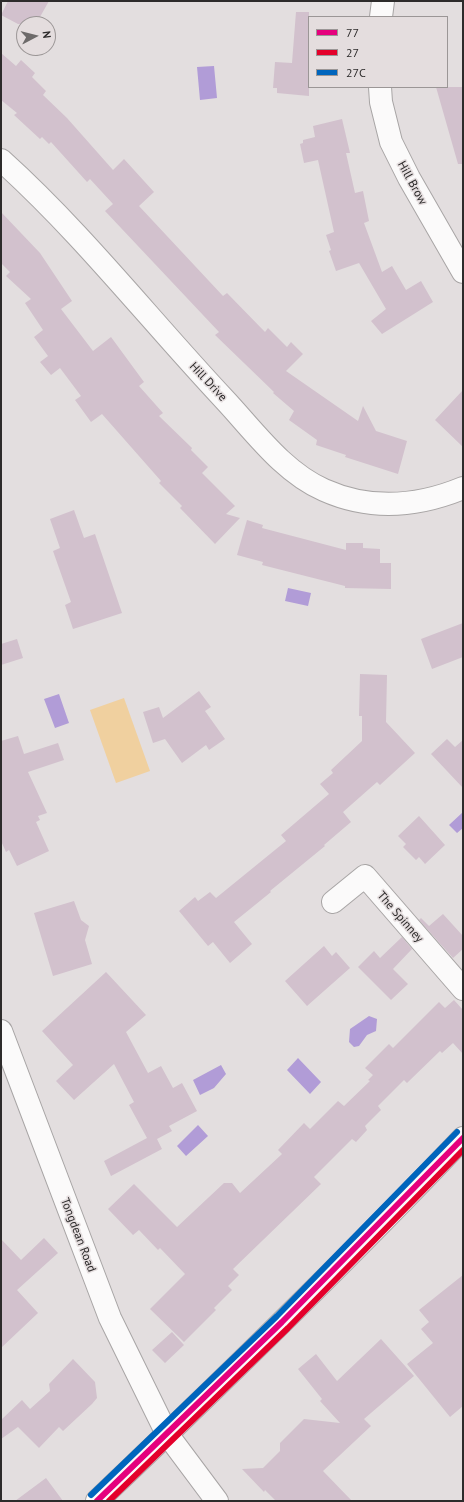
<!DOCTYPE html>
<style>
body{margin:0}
#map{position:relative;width:464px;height:1502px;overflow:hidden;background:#e3dedf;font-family:"PT Sans",sans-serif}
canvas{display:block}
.frame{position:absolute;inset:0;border:2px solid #2d2b2b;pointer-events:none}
.legend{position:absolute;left:308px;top:16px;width:140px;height:72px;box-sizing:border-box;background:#e4ddde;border:1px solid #9b9696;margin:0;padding:5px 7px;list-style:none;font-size:12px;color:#2d2b2b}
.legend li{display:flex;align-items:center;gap:8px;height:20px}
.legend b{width:20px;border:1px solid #9b9696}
.north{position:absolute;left:16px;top:16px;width:40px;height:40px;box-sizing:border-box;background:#e4ddde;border:1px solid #9b9696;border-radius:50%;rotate:83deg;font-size:11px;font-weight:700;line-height:16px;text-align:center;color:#2d2b2b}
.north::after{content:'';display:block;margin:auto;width:14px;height:18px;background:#6d6a6a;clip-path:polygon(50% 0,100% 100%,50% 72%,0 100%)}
</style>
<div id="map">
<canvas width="464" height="1502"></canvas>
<div class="frame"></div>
<ul class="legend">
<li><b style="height:5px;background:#e5007d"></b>77</li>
<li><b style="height:5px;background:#e4002b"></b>27</li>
<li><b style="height:5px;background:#0065bd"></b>27C</li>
</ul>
<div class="north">N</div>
</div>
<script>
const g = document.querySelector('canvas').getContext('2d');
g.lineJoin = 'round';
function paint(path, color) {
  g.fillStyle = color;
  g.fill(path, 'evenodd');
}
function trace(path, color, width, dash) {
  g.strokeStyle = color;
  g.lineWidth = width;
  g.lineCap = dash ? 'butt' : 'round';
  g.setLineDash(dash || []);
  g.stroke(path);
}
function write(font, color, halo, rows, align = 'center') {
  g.font = font + ' "PT Sans",sans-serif';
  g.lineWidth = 3;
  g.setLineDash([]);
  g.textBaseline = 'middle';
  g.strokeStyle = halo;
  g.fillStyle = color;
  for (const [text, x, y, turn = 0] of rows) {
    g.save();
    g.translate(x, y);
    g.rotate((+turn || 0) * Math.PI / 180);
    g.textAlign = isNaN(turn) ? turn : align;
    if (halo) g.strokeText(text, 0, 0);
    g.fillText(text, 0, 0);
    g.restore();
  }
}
const green = new Path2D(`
 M124,698L150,771L116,783L90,710Z`);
const water = new Path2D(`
 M214,66L217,98L200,100L197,67Z
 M288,588L311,593L308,606L285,601Z
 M59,694L69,723L55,728L44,699Z
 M463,812V828L457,833L449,825Z
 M369,1016L377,1019L376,1031L367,1035L359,1046L354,1047L349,1042L350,1029Z
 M298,1058L321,1082L310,1094L287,1070Z
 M221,1065L226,1074L214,1088L200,1095L193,1080Z
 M198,1125L208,1136L186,1156L177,1146Z`);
const building = new Path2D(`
 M8,1H49L36,24H18L1,15Z
 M296,12H309V96L277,93V88H273L275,62L292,63Z
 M1,53L16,66L21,60L35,73L32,77L46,91L43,95L67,118L113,170L124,159L154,192L139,206L223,296L227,293L265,332L268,328L287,347L291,342L303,354L286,371L358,421L363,406L376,431L407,441L398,474L345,457L346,455L316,445L317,440L289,420L294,411L273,393L274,392L215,335L219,332L105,211L113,204L90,179L87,182L51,142L49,144L42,137L40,139L14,115L17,113L1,100Z
 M436,87H463V164H458Z
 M342,119L350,153H346L355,193L363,191L369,221L364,223L382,272L392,266L406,290L421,281L433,302L382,334L371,321L386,309L359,263L336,271L329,251L331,250L326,235L334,232L318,160L304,163L300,144L303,143V140L315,137L313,126Z
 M1,212L40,253L72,301L61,309L93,351L111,337L144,382L139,386L163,413L159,416L192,448L191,450L208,467L202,473L235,506L226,514L240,518L215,544L180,508L182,506L159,483L161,481L102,414L91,422L75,400L81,396L60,368L51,375L40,362L48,356L34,337L43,330L25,303L31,299L6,276L10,272L1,263Z
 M463,390V447L435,420Z
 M74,510L84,538L95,534L122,613L73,629L65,605L71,602L53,551L60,548L50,519Z
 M247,520L263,525L262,528L346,550V543H363V548L380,549V563H391V589L345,588V586L262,565L263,562L237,555Z
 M463,623V657L432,669L421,639Z
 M17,639L23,658L1,665V644Z
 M360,674L387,675L386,722L415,753L380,785L377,782L343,812L351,822L324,845L325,846L270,891L271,892L234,922L252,944L230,963L213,942L208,946L179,911L195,897L198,901L210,892L216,898L286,841L281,835L329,794L320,784L333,773L331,770L362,741V716H359Z
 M199,691L211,707L205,711L225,739L209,750L206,745L182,763L165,739L153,743L143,712L159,707L163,718Z
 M18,736L24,754L58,743L64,760L28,772L47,813L38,816L40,820L36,822L49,851L17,866L9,850L6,852L1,841V741Z
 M447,739L455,747L463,740V788L431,754Z
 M419,816L445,845L425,864L419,857L416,860L403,847L406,844L398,836Z
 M74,901L81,920L89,926L85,940L92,964L53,976L34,913Z
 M443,914L463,936V949L453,958L419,920L421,918L429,926Z
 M402,937L412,949L393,969L408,984L391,1000L358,967L374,951L380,958Z
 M324,946L332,956L336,952L350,968L307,1006L285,981Z
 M106,972L146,1015L126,1032L148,1073L161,1066L173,1088L182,1083L197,1111L169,1126L172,1131L157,1139L162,1149L111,1176L104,1161L147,1138L129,1105L134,1102L114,1064L74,1100L56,1081L73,1065L42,1031Z
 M454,1000L463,1010V1054L453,1043L442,1053L440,1051L407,1083L404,1080L378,1106L381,1110L365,1126L367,1130L356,1142L352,1139L314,1177L321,1184L233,1269L239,1275L228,1286L232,1290L214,1308L216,1310L184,1342L150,1309L185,1274L160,1248L158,1250L139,1230L133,1235L108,1209L134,1184L177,1227L224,1183H232L240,1193L282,1154L278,1150L304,1123L310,1129L338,1101L344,1106L370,1081L368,1080L373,1075L365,1068L389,1044L393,1048L439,1002L445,1008Z
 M44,1238L58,1253L17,1290L38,1313L1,1348V1239L21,1260Z
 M463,1275V1406L450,1417L407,1364L433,1343L421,1329L429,1322L419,1310Z
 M172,1332L184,1345L165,1363L152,1350Z
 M381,1339L414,1376L364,1419L371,1426L323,1471L352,1501H276L265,1490L264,1492L242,1469L263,1468L280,1451V1443L304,1419L340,1423L320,1401L322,1399L298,1369L316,1354L337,1381Z
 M73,1359L95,1382L97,1398L92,1404L63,1431L59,1427L39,1448L18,1427L1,1439V1420L22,1400L30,1409L50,1391L49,1384Z
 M46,1478L63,1501H15Z`);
const minor = new Path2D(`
 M381,17L383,1
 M380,87L381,102L391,142L409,178L463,272
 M1,160C82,233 149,319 224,399C254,431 283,472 324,490C371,511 417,507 463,488
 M333,902L365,876L463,989
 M1,1031L110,1318L167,1434L217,1501`);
const tertiary = new Path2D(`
 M97,1501C221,1383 345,1263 463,1138`);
const bus1 = new Path2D(`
 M97,1501L282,1322L463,1138`);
const bus2 = new Path2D(`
 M109,1501L288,1328L463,1150`);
const bus3 = new Path2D(`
 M91,1495L277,1316L457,1132`);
const streetNames = [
 ["Hill Brow",412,183,61],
 ["Hill Drive",208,382,47],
 ["The Spinney",400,917,49],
 ["Tongdean Road",78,1235,69]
];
paint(green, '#f0d09f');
paint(water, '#b19cd7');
paint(building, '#d2c1cd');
trace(minor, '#a8a5a5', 24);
trace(tertiary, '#a8a5a5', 24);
trace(minor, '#fbfafa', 22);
trace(tertiary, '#fbfafa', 22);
trace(bus1, '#e5007d', 6);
trace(bus2, '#e4002b', 6);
trace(bus3, '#0065bd', 6);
write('12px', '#2d2b2b', '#e4ddde', streetNames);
</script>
